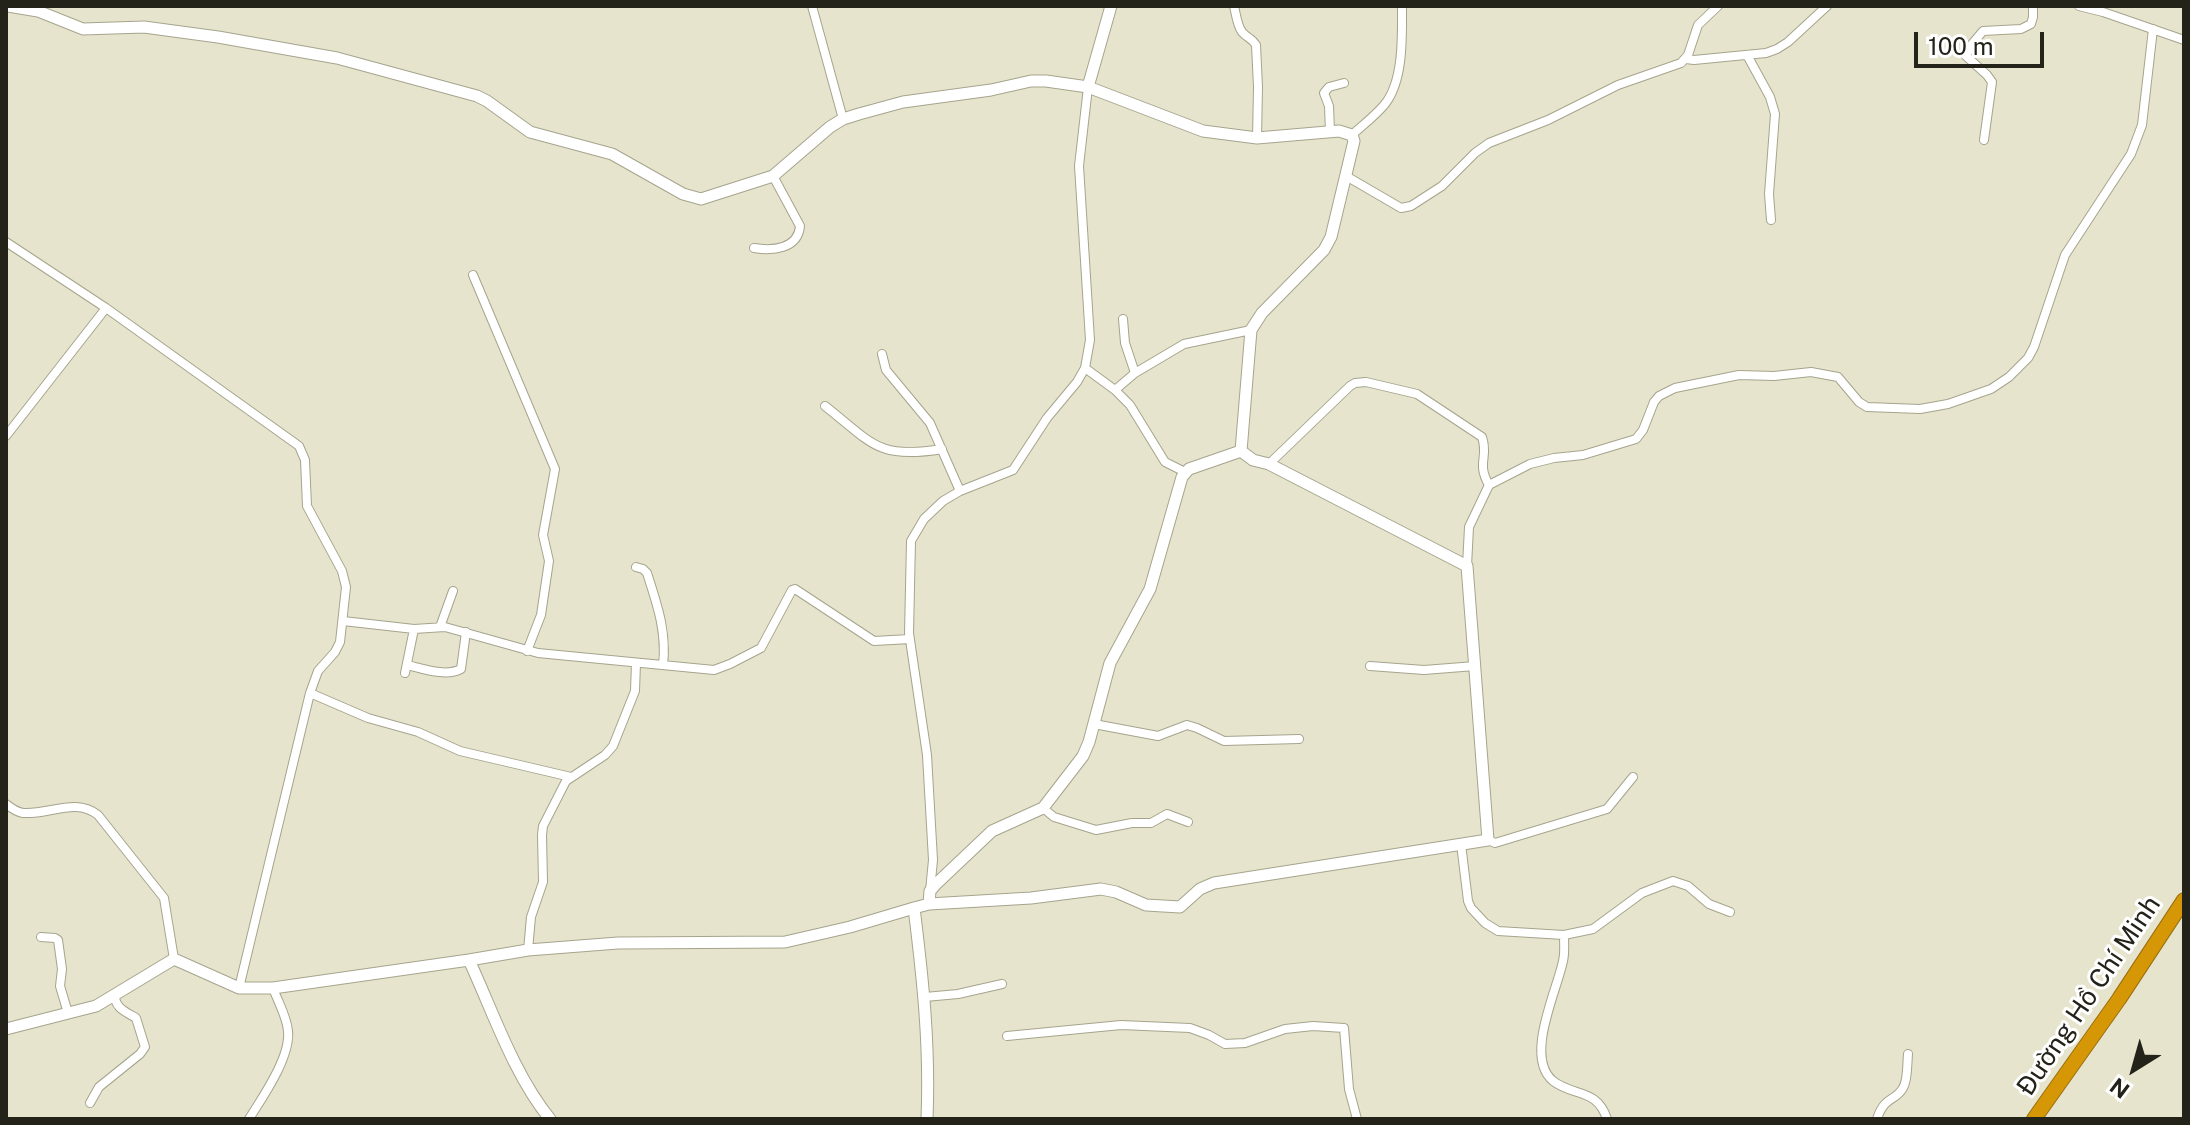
<!DOCTYPE html>
<meta charset="utf-8">
<style>
body{margin:0}
#map{position:relative;width:2190px;height:1125px;overflow:hidden;background:#e6e4cc;font-family:"Public Sans",sans-serif}
canvas{display:block}
.frame{position:absolute;inset:0;border:8px solid #24231a;pointer-events:none}
.north{position:absolute;left:2094px;top:1029px;width:80px;height:80px;-webkit-text-stroke:6px #fff;paint-order:stroke;rotate:217deg;font-size:22px;font-weight:700;line-height:32px;text-align:center;color:#24231a}
.north::after{content:'';display:block;margin:auto;width:28px;height:36px;background:#24231a;clip-path:polygon(50% 0,100% 100%,50% 72%,0 100%)}
.scale{position:absolute;left:1914px;top:32px;width:130px;height:36px;box-sizing:border-box;border:4px solid #24231a;border-top:0;padding-left:10px;font-size:24px;line-height:28px;white-space:nowrap;color:#24231a;-webkit-text-stroke:6px #fff;paint-order:stroke}
</style>
<div id="map">
<canvas width="2190" height="1125"></canvas>
<div class="frame"></div>
<div class="north">N</div>
<div class="scale">100 m</div>
</div>
<script>
const g = document.querySelector('canvas').getContext('2d');
g.lineJoin = 'round';
function trace(path, color, width, dash) {
  g.strokeStyle = color;
  g.lineWidth = width;
  g.lineCap = dash ? 'butt' : 'round';
  g.setLineDash(dash || []);
  g.stroke(path);
}
function write(font, color, halo, rows, align = 'center') {
  g.font = font + ' "Public Sans",sans-serif';
  g.lineWidth = 6;
  g.setLineDash([]);
  g.textBaseline = 'middle';
  g.strokeStyle = halo;
  g.fillStyle = color;
  for (const [text, x, y, turn = 0] of rows) {
    g.save();
    g.translate(x, y);
    g.rotate((+turn || 0) * Math.PI / 180);
    g.textAlign = isNaN(turn) ? turn : align;
    if (halo) g.strokeText(text, 0, 0);
    g.fillText(text, 0, 0);
    g.restore();
  }
}
const street = new Path2D(`
 M812,6L843,119
 M1234,6C1236,14 1237,25 1242,32C1247,38 1252,38 1256,45L1258,87L1257,138
 M2079,6L2103,12L2184,40
 M1747,55L1770,97L1775,114L1769,194L1771,220
 M1686,59L1694,60L1766,53L1777,49L1788,42L1827,6
 M1330,132L1329,106L1324,93L1329,87L1344,83
 M1352,135C1363,125 1376,115 1385,104C1404,80 1402,35 1402,6
 M1984,140L1992,82L1987,75L1966,56L1972,44L1983,31L2021,29L2031,24L2033,17V6
 M1346,176L1401,208L1411,206L1442,186L1475,153L1489,143L1548,120L1618,85L1681,63L1688,55L1698,25L1718,6
 M6,242L106,308L299,446L305,460L307,506L342,571L346,587L340,642L335,652L318,671L310,693L239,988
 M754,248C773,251 798,249 800,226L773,176
 M473,275L555,469L543,535L549,561L541,615L527,651
 M1123,319L1125,343L1135,373
 M882,354L886,370L930,423L960,491
 M1085,368L1115,390L1130,405L1165,462L1185,472
 M1115,390L1135,373L1184,344L1251,330
 M825,406C872,443 878,460 942,449
 M6,436L106,308
 M1269,464L1350,386L1355,383L1366,382L1417,394L1482,437C1489,457 1476,463 1489,485
 M1467,566L1469,527L1489,485L1530,464L1554,458L1583,455L1636,439L1643,430L1654,402L1659,396L1675,388L1739,375L1774,376L1811,372L1838,377L1859,402L1867,407L1920,409L1948,404L1991,389L2009,377L2028,358L2034,347L2065,255L2131,154L2142,125L2153,29
 M636,567L643,569L647,573C657,604 667,632 663,665
 M343,621L414,629L445,627L538,653L714,670L730,664L761,648L792,590L795,589L874,641L910,639
 M440,627L453,591
 M407,665C424,669 446,677 461,669L466,632
 M1370,666L1424,670L1475,666
 M405,673L414,629
 M310,693L368,718L418,732L460,751L571,777
 M1094,724L1158,736L1187,725L1197,728L1224,741L1299,739
 M6,804C11,808 17,812 23,813C49,815 76,797 98,815L164,898L174,959
 M1043,808L1054,817L1096,830L1132,823H1151L1167,814L1188,822
 M1488,840L1495,843L1607,809L1633,777
 M1461,844L1468,901L1471,908L1485,923L1498,931L1564,935L1593,929L1642,893L1673,881L1688,886L1709,904L1730,912
 M930,891L933,860L927,755L909,633L911,541L924,519L943,501L960,491L1013,470L1047,418L1077,382L1085,368L1090,340L1079,166L1088,87
 M1564,935C1564,944 1565,953 1563,961C1557,991 1524,1057 1553,1081C1574,1097 1597,1088 1607,1119
 M41,937L55,938L58,940L62,969L60,986L68,1013
 M528,950L531,917L543,882L542,835L543,826L566,781L605,755L613,746L635,691L636,663
 M925,997L958,994L1002,984
 M1007,1036L1121,1025L1190,1028L1209,1035L1225,1044L1245,1043L1285,1029L1313,1026L1344,1028L1349,1089L1357,1119
 M90,1103L99,1087L140,1054L145,1047L136,1018C126,1012 114,1008 115,994
 M249,1119C262,1098 291,1057 288,1031C287,1017 278,1002 273,988
 M1877,1119C1885,1095 1895,1102 1903,1088C1908,1080 1907,1064 1908,1054`);
const secondary = new Path2D(`
 M8,6L38,11L83,29L144,27L218,37L337,58L477,96L487,101L530,132L612,154L683,194L701,199L773,176L830,127L843,119L859,114L903,102L991,90L1031,81H1046L1088,87
 M929,904L930,891L936,884L992,831L1043,808L1083,756L1089,742L1110,663L1150,589L1182,477L1189,469L1241,451
 M469,960L528,950L618,943L785,942L850,927L914,908
 M6,1029L96,1006L174,959L239,988H273L469,960C493,1012 514,1075 550,1119
 M927,1119C930,1046 923,980 914,908L929,904L1031,898L1101,889L1116,892L1146,905L1180,907L1200,889L1214,883L1488,840L1467,566L1269,464L1253,460L1241,451L1251,330L1262,313L1324,250L1331,237L1354,141L1352,135L1339,131L1257,138L1203,131L1088,87L1111,6`);
const highway = new Path2D(`
 M2034,1119L2119,999L2184,900`);
const streetNames = [
 ["Đường Hồ Chí Minh",2089,996,-56]
];
trace(street, '#a6a48d', 10);
trace(secondary, '#a6a48d', 13);
trace(highway, '#986e0e', 16);
trace(street, '#fff', 8);
trace(secondary, '#fff', 11);
trace(highway, '#d69707', 14);
write('26px', '#24231a', '#fff', streetNames);
</script>
